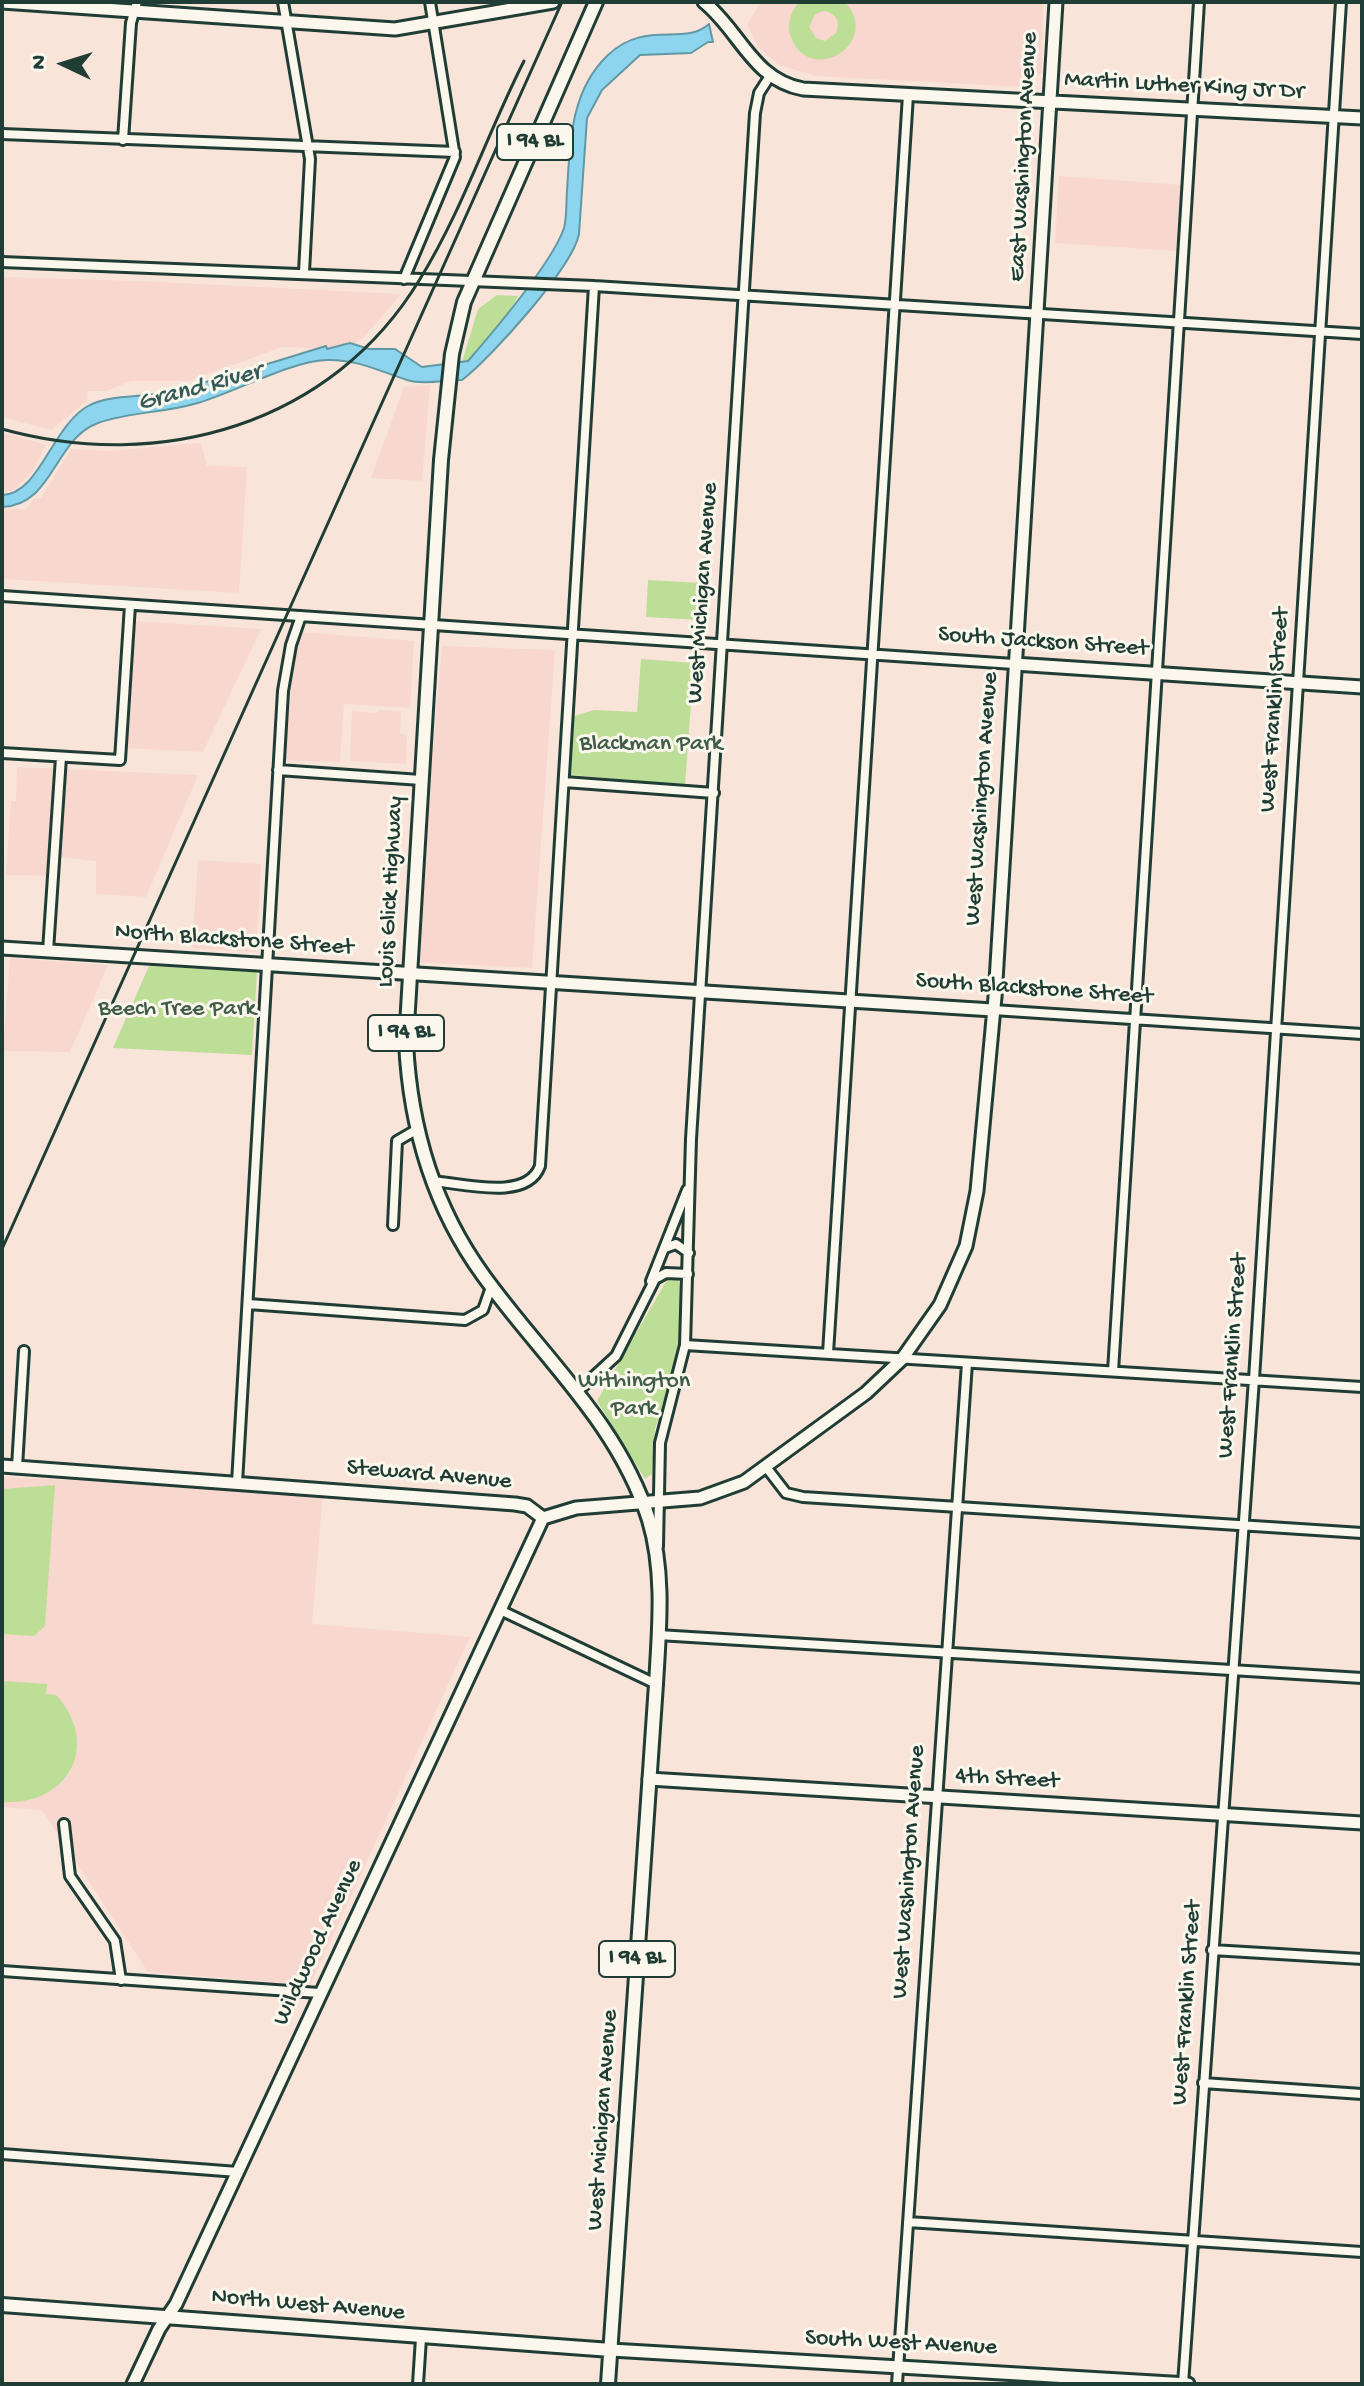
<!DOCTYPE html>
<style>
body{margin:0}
#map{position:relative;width:1364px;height:2386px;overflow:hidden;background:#f9e4da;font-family:"Gochi Hand",sans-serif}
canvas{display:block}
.frame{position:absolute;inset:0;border:4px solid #1f3d34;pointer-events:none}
.north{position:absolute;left:24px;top:24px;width:80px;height:80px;-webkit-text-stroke:6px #fbf7ec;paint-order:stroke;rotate:274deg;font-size:22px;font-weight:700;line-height:32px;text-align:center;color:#1f3d34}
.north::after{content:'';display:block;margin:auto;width:28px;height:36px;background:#1f3d34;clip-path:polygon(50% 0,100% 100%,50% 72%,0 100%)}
</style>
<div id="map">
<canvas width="1364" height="2386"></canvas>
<div class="frame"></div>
<div class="north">N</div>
</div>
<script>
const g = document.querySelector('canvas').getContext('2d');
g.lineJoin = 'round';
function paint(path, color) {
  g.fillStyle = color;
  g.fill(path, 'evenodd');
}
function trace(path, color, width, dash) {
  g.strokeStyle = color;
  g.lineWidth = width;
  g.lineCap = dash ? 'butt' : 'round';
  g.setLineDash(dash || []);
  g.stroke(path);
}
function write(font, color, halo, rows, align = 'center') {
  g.font = font + ' "Gochi Hand",sans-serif';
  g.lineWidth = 6;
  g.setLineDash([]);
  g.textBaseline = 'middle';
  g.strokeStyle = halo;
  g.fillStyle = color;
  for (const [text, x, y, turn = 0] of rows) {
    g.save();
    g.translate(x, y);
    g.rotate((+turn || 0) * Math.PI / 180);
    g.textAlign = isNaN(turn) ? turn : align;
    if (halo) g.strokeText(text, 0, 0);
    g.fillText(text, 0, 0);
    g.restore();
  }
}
const built = new Path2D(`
 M761,2H1043L1042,73L1023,87L816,76L779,65L758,47L747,25Z
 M1059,176L1182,185L1178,251L1055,243Z
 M2,277L138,281L401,294L365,336L346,350L282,347L189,381H131L107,391H88L87,401L51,430L2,417Z
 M430,385L422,481L371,478L404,387Z
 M2,432L46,445L33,471L13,491H2Z
 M201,443L207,466L247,467L239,593L2,579V508L26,510L33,499L41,498L71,449L109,451Z
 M135,621L261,629L203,752L125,748Z
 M289,631L414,641L410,708L344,704L340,762L277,760L284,640Z
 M442,646L555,650L532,968L415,962Z
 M378,710L401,711L400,734L407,735L406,764L350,761L352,711L377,713Z
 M17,767L198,775L146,897L96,894V861L58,857L55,876L6,875L11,801H16Z
 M198,860L261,864L256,952L192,948Z
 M10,958L108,965L70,1052L3,1051Z
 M2,1477L323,1492L312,1624L470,1637L310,1985L148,1972L42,1810L2,1807Z`);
const green = new Path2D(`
 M799,2H845C883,44 809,87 791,37C786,24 791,12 799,2ZM824,11C836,13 841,22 836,33L825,41L816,38L809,27L815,14Z
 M497,295L518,296L507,316L468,361L462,362L478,309Z
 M648,580L703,583L701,620L646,617Z
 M641,659L694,663L685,785L571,775L574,716L594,710L637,712Z
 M149,966L257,972L252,1055L113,1048Z
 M668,1278L678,1280L681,1288L677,1359L655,1429L652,1474L645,1479L597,1401Z
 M55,1485L45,1626L34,1636L2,1634V1489Z
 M2,1681L47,1684L46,1694L56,1695C102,1745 68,1806 2,1802Z`);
const water = new Path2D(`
 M709,24L713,42H708L691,53L640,55L602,90L587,118L579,234C573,267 490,359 462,380C446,380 423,385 407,380C379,371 357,359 326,360C291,361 229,395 194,404C163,413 128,412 98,423C54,439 54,505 2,507V495C39,495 52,426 88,406C110,394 142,398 166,392C220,380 273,362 326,346L327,349L350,343L369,349H395L422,367L468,361C494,331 552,263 564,228C567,217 566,203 567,191C570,143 570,91 608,55C646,19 683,47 709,24Z`);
const street = new Path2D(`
 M283,2L310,159L304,272
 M2,134L455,152
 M123,140L131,23L137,2
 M2,262L594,286L1362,334
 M404,279L455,157L430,2
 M2,596L1014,664
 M2,753L120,760L130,605
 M278,770L421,780
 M564,782L714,793
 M48,951L61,757
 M993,1010L1362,1034
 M432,1181C462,1183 527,1202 540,1166L594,286
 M393,1225L397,1141L416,1130
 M665,1248L676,1244L689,1253
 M651,1281L687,1190
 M248,1304L465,1320L483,1310L491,1287
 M685,1345L1362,1387
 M828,1353L908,95
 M1113,1371L1199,2
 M579,1390L616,1356L655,1279L666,1273L688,1274
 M17,1467L24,1351
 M766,1467L786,1493L803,1497L1362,1533
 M237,1483L283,691L291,645L301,616
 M658,1546L660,1443L685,1345L691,1139L755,113L759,93L770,76
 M500,1610L656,1684
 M658,1635L1362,1678
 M64,1824L70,1876L115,1941L121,1980
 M1212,1950L1362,1959
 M2,1971L319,1993
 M1203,2083L1362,2094
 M2,2154L238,2172
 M908,2222L1362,2252
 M418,2384L421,2338
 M897,2384L967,1363
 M1183,2384L1254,1379L1341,2`);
const secondary = new Path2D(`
 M2,2L395,29L553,2
 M704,2C740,31 753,80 803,89L1362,118
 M1014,664L1362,687
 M2,948L993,1010
 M2,1466L515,1504L527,1506L543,1518
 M543,1518L576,1508L700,1498L744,1482L866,1393L902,1359L940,1305L966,1246L977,1191L995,997L1056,2
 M649,1779L1362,1823
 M611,2350L1188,2384
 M133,2384L159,2329L176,2304L543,1518`);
const primary = new Path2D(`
 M596,2L464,302L452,354L441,460L406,1042C410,1126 433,1206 483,1275C541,1356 618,1422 649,1520C665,1573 659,1630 656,1684L608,2384
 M2,2305L611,2350`);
const rail = new Path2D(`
 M2,429C160,473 332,425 420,279C462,211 488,132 524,61
 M2,1249L562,2`);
const shields = [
 [535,142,76],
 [406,1033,76],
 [637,1959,76]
];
const shieldNames = [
 ["I 94 BL",535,142],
 ["I 94 BL",406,1033],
 ["I 94 BL",637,1959]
];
const streetNames = [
 ["Martin Luther King Jr Dr",1184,87,3],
 ["East Washington Avenue",1025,157,-87],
 ["West Michigan Avenue",704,593,-86],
 ["South Jackson Street",1043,643,4],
 ["West Franklin Street",1276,710,-86],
 ["West Washington Avenue",983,799,-86],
 ["Louis Glick Highway",392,892,-87],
 ["North Blackstone Street",234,941,4],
 ["South Blackstone Street",1034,990,4],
 ["West Franklin Street",1234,1356,-86],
 ["Steward Avenue",429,1476,5],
 ["4th Street",1007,1780,3],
 ["West Washington Avenue",910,1872,-86],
 ["Wildwood Avenue",319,1943,-65],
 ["West Franklin Street",1188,2003,-86],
 ["West Michigan Avenue",604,2120,-86],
 ["North West Avenue",308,2306,5],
 ["South West Avenue",901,2344,3]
];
const parkNames = [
 ["Blackman Park",651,745],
 ["Beech Tree Park",177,1010],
 ["Withington",634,1382],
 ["Park",634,1410]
];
const waterNames = [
 ["Grand River",200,389,-15]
];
paint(built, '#f8d7ce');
paint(green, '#bdde97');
paint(water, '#8dd5ee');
trace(water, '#6198a4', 2);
trace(street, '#1f3d34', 14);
trace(secondary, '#1f3d34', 17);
trace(primary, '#1f3d34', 18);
trace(street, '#fbf7ec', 8);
trace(secondary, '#fbf7ec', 11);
trace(primary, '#fbf7ec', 12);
trace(rail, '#1f3d34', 3);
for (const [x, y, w] of shields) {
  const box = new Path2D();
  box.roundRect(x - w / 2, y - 18, w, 36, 6);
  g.fillStyle = '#fbf7ec';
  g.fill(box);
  trace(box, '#1f3d34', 2);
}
write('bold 22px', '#1f3d34', null, shieldNames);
write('24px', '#1f3d34', '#fbf7ec', streetNames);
write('24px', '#3f5d48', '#fbf7ec', parkNames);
write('italic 26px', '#355b59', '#fbf7ec', waterNames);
</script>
